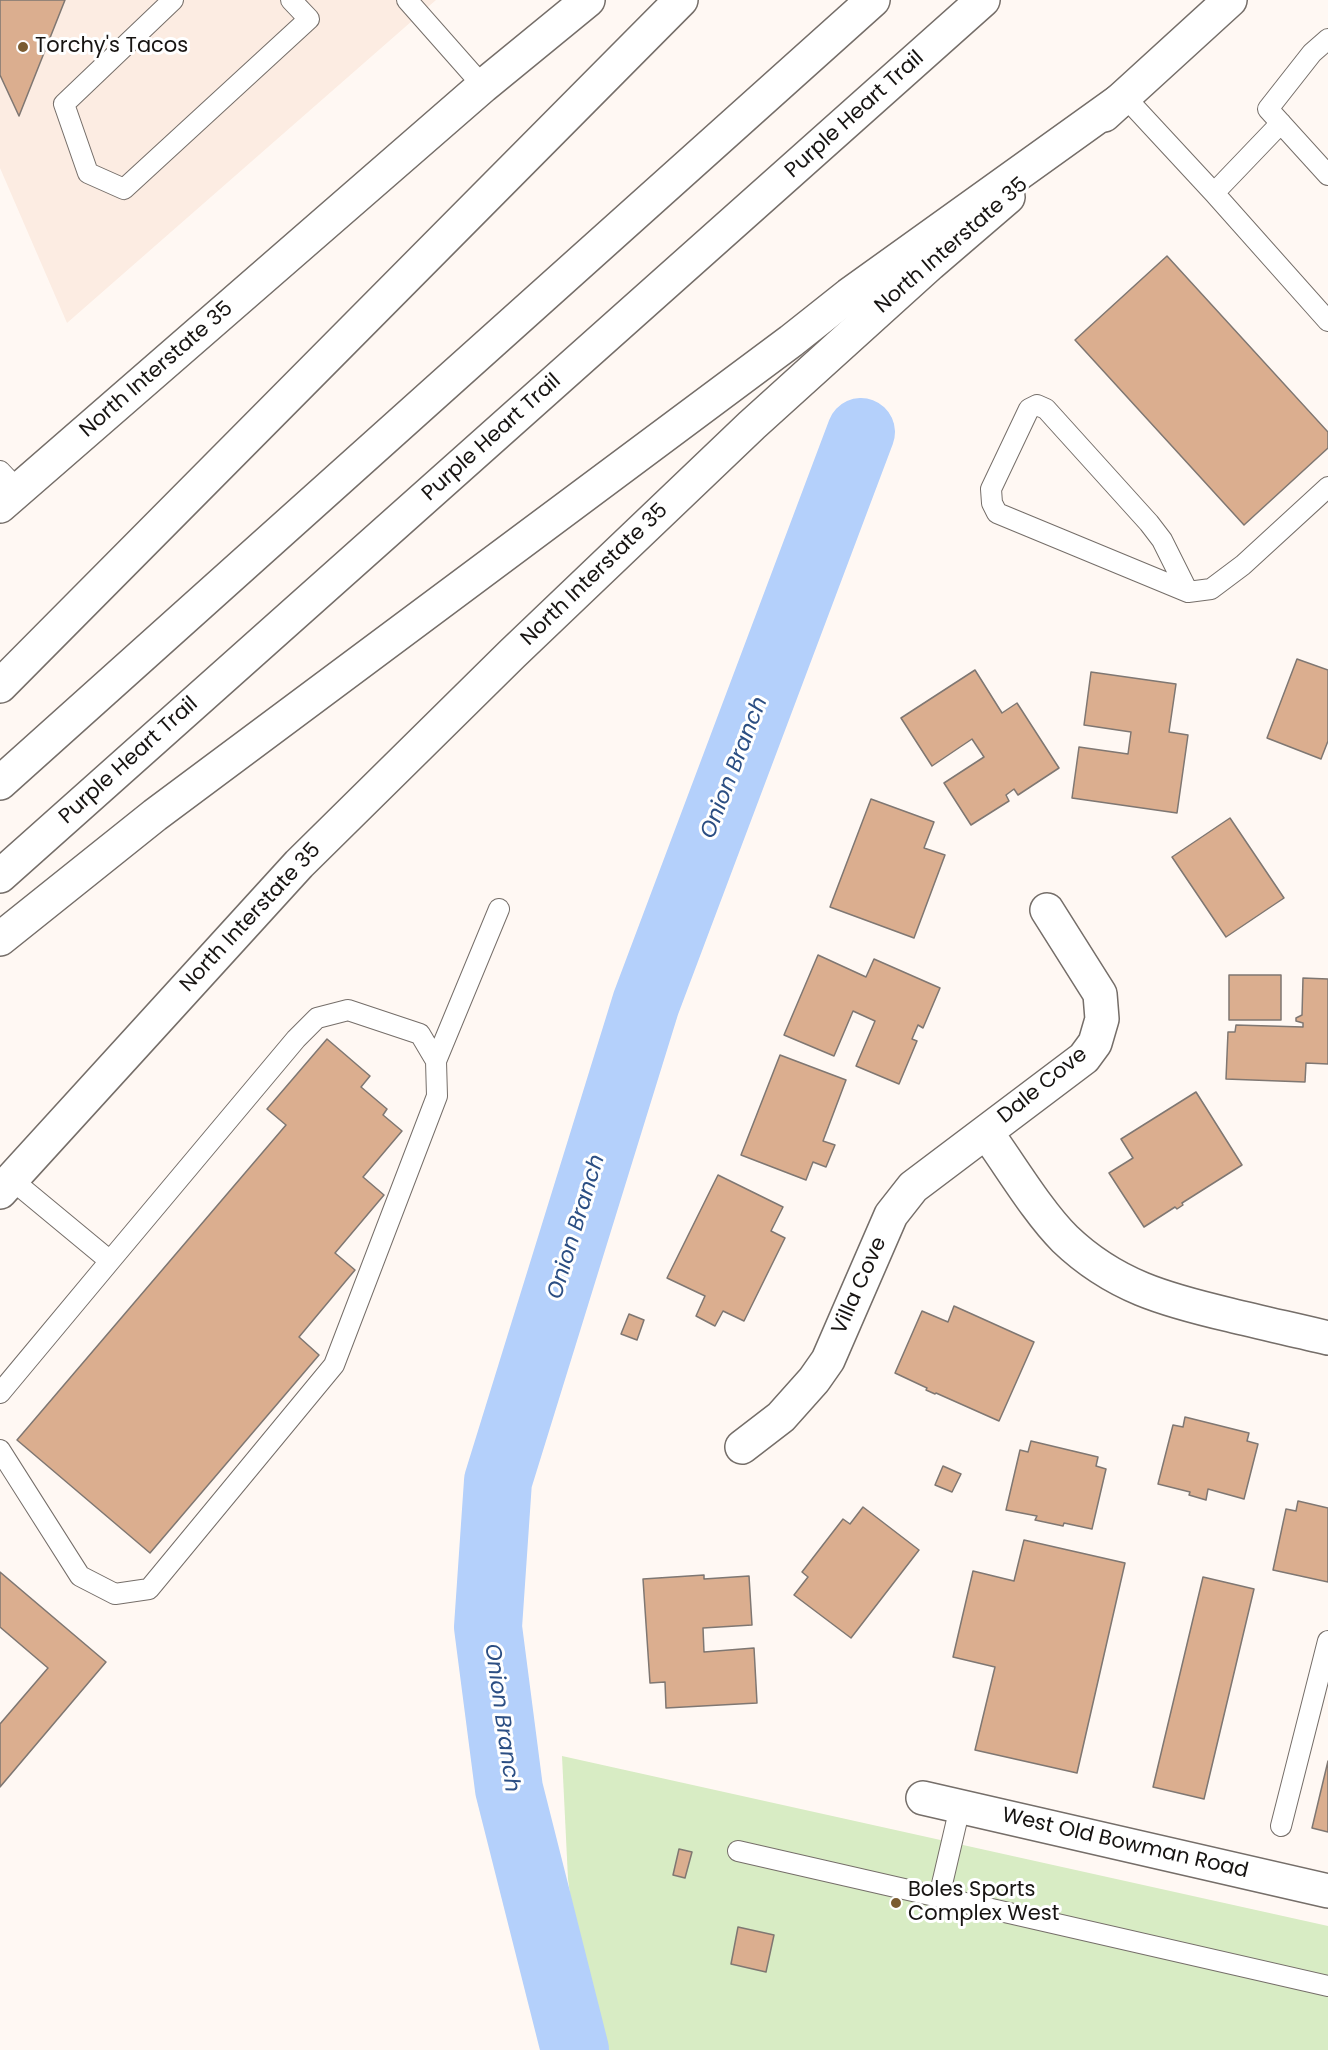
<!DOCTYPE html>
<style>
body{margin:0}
canvas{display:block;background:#fff8f3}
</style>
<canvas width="1328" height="2050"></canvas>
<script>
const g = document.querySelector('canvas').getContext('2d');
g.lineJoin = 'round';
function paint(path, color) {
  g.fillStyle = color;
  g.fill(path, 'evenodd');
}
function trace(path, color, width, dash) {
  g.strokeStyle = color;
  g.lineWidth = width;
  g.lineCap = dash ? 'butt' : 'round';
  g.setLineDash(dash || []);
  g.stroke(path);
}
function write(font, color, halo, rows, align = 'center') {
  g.font = font + ' Poppins,sans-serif';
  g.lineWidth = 6;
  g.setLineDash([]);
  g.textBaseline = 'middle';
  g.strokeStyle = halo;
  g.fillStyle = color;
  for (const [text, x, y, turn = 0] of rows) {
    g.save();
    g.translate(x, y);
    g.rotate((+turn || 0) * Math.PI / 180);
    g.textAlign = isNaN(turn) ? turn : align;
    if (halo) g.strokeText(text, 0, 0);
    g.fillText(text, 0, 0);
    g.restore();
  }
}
const built = new Path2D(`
 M0,0H436L67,323L0,168Z`);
const green = new Path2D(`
 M562,1756L1328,1926V2050H591L568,1879Z`);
const river = new Path2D(`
 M575,2050L509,1789L488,1627L498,1481L646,1003L861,432`);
const building = new Path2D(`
 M0,0H65L19,116L0,75Z
 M1167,256L1328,432V448L1244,525L1075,340Z
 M1297,659L1328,670V741L1321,759L1267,738Z
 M975,670L1002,713L1017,703L1059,768L1018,795L1014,789L1006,795L1009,801L971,825L944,783L984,757L972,739L932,766L901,718Z
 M1091,672L1176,684L1169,732L1188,735L1177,813L1072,798L1079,747L1128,754L1131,732L1084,725Z
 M871,799L934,822L924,848L945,855L914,938L830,907Z
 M1230,818L1284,898L1226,937L1172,857Z
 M818,955L866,977L874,959L940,988L923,1028L918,1025L912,1039L917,1041L899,1084L856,1066L875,1021L853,1011L834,1056L784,1035Z
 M1229,975H1281V1020H1229Z
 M1303,978L1328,979V1064L1306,1063L1305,1082L1226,1079L1228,1032H1235L1236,1025L1303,1027V1023L1296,1021V1018L1302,1015Z
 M327,1039L370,1076L361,1087L387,1109L383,1115L402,1131L363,1177L384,1195L335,1253L355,1270L299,1337L319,1355L150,1553L17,1440L286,1125L267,1109Z
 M780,1055L846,1080L823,1141L835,1145L826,1167L813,1162L806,1180L741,1155Z
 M1196,1092L1242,1165L1182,1203L1183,1205L1177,1209L1175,1207L1144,1227L1109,1173L1133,1158L1121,1139Z
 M718,1175L783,1207L771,1231L785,1238L744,1321L723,1311L715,1326L696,1316L705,1296L667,1278Z
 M954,1306L1034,1342L999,1421L936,1393L935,1394L926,1390L927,1388L895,1373L922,1311L948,1322Z
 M629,1314L644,1320L637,1340L621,1334Z
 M1185,1417L1249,1433L1247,1441L1258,1444L1244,1499L1208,1489L1206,1500L1189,1495L1190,1492L1158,1484L1173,1425L1183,1427Z
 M1031,1441L1098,1457L1096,1466L1106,1469L1092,1529L1064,1523L1063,1526L1035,1520L1037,1516L1006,1510L1020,1450L1028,1452Z
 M943,1466L961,1474L952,1492L935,1485Z
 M1298,1501L1328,1508V1582L1273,1570L1286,1509L1296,1511Z
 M863,1507L919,1550L851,1638L794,1595L808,1577L802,1572L843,1519L850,1524Z
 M1024,1540L1125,1563L1077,1773L975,1750L995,1667L953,1657L973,1571L1014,1581Z
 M0,1572L106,1662L0,1787V1724L48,1668L0,1627Z
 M704,1575V1579L749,1576L752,1625L703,1628L704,1652L754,1648L757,1703L666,1708L665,1682L650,1683L643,1579Z
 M1203,1577L1254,1589L1204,1799L1153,1787Z
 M1328,1761V1832L1312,1828Z
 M679,1849L692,1852L685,1878L673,1875Z
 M738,1927L774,1935L766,1972L731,1964Z`);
const service = new Path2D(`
 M173,0L64,104L88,173L124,189L309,19L291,0
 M407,0L483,86
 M1328,39L1312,53L1268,109L1328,175
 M1125,97L1214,193L1328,321
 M1214,193L1281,123
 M0,471L18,490
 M1188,592L1162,540L1149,523L1046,409L1037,405L1029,409L991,489L992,503L997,513L1188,592L1211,589L1243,565L1328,487
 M110,1261L296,1039L317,1018L348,1010L420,1034L436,1061
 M0,1393L110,1261L11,1179
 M0,1450L80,1576L115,1594L149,1589L334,1365L437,1096L436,1061L499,909
 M1281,1826L1328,1641
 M738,1851L1328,1986
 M939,1897L960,1807`);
const minor = new Path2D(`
 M986,1132C1010,1165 1037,1211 1065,1239C1114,1286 1166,1300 1230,1315C1262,1323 1295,1330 1328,1338
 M742,1447L781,1417L814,1380L828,1360L891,1215L913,1187L1084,1058L1095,1043L1102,1019L1100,994L1047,910
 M923,1798L1328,1891`);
const secondary = new Path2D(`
 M1104,115L1230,0
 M0,506L483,86L588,0
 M0,1192L299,864L512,654L752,425L930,264L1008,197`);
const motorway = new Path2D(`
 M0,686L681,0
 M0,783L873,0
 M0,876L983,0
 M0,939L155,815L791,341L849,295L1125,97`);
const markers = [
 [23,47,6,"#7a5b30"],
 [896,1903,6,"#7a5b30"]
];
const poiNames = [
 ["Torchy's Tacos",35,47],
 ["Boles Sports",908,1891],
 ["Complex West",908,1915]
];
const streetNames = [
 ["Purple Heart Trail",855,115,-42],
 ["North Interstate 35",952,246,-41],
 ["North Interstate 35",157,370,-41],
 ["Purple Heart Trail",492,438,-42],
 ["North Interstate 35",595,575,-44],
 ["Purple Heart Trail",129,761,-42],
 ["North Interstate 35",251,918,-47],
 ["Dale Cove",1043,1086,-39],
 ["Villa Cove",860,1286,-66],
 ["West Old Bowman Road",1125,1844,13]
];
const waterNames = [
 ["Onion Branch",735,768,-69],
 ["Onion Branch",577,1227,-73],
 ["Onion Branch",501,1718,82]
];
paint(built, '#fcece2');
paint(green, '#d8ecc4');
trace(river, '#b4d0fb', 68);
paint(building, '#dbae8f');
trace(building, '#7f7772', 1.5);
trace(service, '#756e69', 22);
trace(minor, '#756e69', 36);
trace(secondary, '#756e69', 36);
trace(motorway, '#756e69', 36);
trace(service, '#fff', 20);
trace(minor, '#fff', 33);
trace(secondary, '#fff', 33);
trace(motorway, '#fff', 33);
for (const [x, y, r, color] of markers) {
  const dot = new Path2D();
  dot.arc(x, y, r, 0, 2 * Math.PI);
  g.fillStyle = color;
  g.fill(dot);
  trace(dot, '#fff', 2);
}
write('21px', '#171412', '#fff', poiNames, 'left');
write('21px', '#171412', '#fff', streetNames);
write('italic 22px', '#2b4e83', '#fff', waterNames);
</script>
